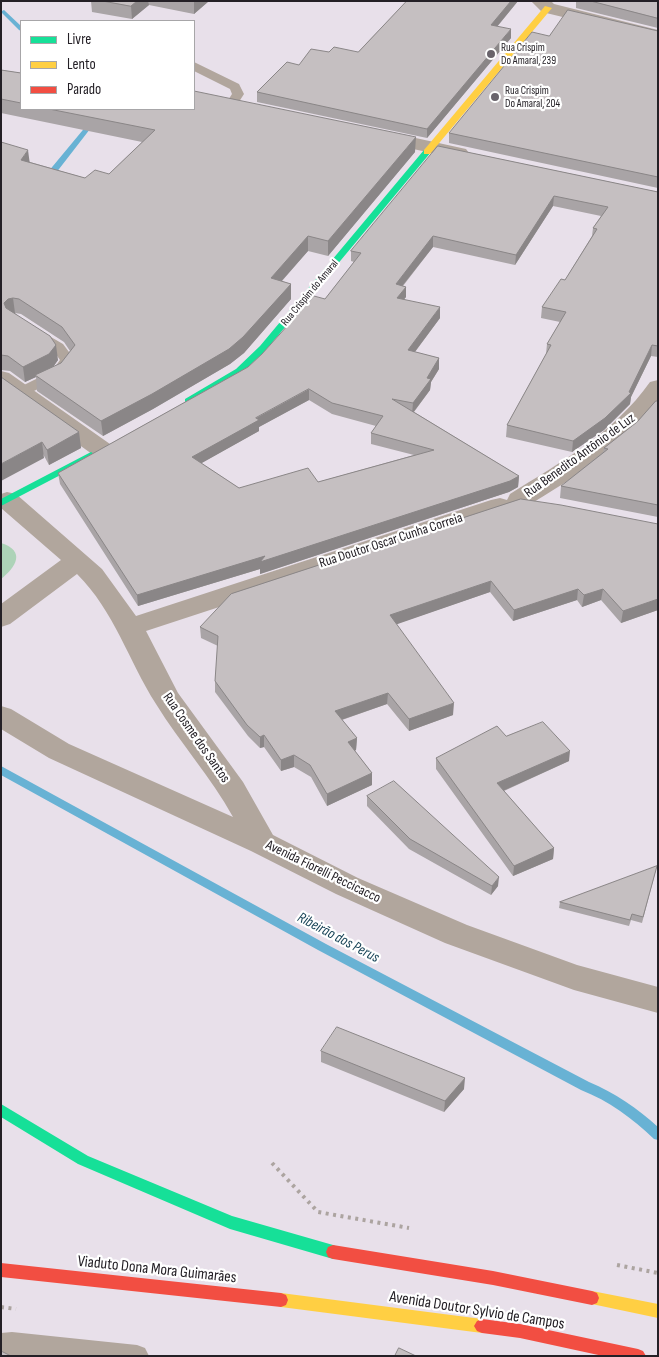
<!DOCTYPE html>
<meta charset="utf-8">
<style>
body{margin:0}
#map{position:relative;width:659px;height:1357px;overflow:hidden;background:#e8e0ea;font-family:"Sofia Sans Condensed",sans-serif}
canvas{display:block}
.frame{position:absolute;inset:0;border:2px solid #242026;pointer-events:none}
.legend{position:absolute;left:20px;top:20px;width:175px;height:90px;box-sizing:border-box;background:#fff;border:1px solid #a7a6a8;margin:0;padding:6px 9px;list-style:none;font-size:15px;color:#242026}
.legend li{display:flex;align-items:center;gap:10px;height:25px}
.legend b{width:25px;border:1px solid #a7a6a8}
</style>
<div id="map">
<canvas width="659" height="1357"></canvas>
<div class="frame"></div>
<ul class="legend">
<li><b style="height:6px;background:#16e098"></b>Livre</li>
<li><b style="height:6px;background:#ffcf43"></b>Lento</li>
<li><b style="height:6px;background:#f24e42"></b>Parado</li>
</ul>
</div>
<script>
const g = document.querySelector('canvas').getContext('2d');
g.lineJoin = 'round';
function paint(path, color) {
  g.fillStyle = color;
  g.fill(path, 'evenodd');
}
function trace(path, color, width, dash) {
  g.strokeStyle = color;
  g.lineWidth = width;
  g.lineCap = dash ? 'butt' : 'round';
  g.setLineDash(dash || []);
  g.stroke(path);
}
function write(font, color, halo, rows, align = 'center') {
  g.font = font + ' "Sofia Sans Condensed",sans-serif';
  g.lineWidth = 4.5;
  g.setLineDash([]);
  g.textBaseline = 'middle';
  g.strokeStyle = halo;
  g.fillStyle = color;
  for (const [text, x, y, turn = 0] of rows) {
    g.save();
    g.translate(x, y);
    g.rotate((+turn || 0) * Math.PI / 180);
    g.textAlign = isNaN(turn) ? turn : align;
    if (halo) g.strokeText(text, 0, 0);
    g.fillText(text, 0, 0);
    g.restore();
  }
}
const green = new Path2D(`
 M1,543C26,551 16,567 1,579Z`);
const stream = new Path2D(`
 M4,10L21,26V31L19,30L2,13V11Z
 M94,109H100L97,120L49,182H43V178L92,119Z
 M1,766L326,944L589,1082C615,1093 637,1108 658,1127V1140L654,1139C632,1118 609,1101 581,1090L318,950L1,775Z`);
const path = new Path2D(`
 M272,1163L318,1212L409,1228
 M617,1265L658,1273
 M1,1307L16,1309`);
const lane = new Path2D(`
 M194,62L239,84L244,94L235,108H227L225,105L232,94L230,89L194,71Z
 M37,329L63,344L75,360L62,377L26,395H16L14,392L16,389L52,371L60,360L53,350L32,336L30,333L32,330Z
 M12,1332L137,1345L145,1348L149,1356L1,1355V1333Z`);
const street = new Path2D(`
 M531,1H551L554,4L658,30V40L542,12Z
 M379,130L466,149L469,153L466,157L459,159L372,140L369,136L372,132Z
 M1,371L9,373L110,444L113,449L110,454L101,456L92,454L1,389Z
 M658,380V404C627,449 572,477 528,506L519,508L512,506L509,512L146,631L178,693L243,782L273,835L358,878L467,925L577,965L658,987V1013L574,990L445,943L336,894L251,851L49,758L1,729V706L11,709L69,744L233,817C211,777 180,743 156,704C128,660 115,612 77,574L10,624L1,627V604L61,560L1,508V494L7,492L16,494L102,569L136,616L491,500L500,498L507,500L510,494C561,462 614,433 650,382Z`);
const fast = new Path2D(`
 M424,150L431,152L266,350L242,373L191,403H185V399L236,369L260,346Z
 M91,452L96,455L95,457L1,506V499Z
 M1,1104L88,1156L232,1216L333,1245L338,1247L340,1252L338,1257L333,1259L230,1229L78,1164L1,1117Z`);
const slow = new Path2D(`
 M545,6L552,8L430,154H424V150Z
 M592,1291L658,1304V1318L587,1303L585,1298L587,1293Z
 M281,1293L482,1319L487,1321L490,1326L487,1331L482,1333L281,1307L276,1305L274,1300L276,1295Z`);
const jam = new Path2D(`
 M333,1245L493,1271L592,1291L597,1293L599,1298L597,1303L592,1305L493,1285L333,1259L328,1257L326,1252L328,1247Z
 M1,1263L281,1293L286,1295L288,1300L286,1305L281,1307L1,1277Z
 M482,1319L520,1324L638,1349L643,1351L646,1356H603L520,1338L482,1333L477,1331L474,1326L477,1321Z`);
const wall = new Path2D(`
 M91,1H209L194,14L149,5L132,19L92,12Z
 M407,1H518L497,27L511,38L427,138L257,102V92L299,65L329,52H358Z
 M576,1H658V28L576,8Z
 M658,31V188L449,143V133L549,36Z
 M1,70L21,73V109H194L415,152L328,256L308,251L282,281L291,284V299L244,353L230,364L153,409L103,436L37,391L36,377L25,382L10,371L1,370V142L30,162L85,178L109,174L142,142L1,113ZM15,313L21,314L64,342L70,351L61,363L53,367L58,360Z
 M438,146L658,192V357L651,356L631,397L630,404L604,430L572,452L506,437L507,425L546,354L547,344L560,322L541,318L542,307L565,280L592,236L593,228L601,216L553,206L515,265L433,247L403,286L406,287V297L404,299L440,318L415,352L439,358V369L431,382L430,390L414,412L519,476L518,487L509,492L260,574V569L138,606L60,484L58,473L248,367L325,299L354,262L351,261V251ZM309,400L332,414L376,426L371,433V444L414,455L318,482L239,488L201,463L259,431V427Z
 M1,377L79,432L81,448L49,465Z
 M658,401V517L560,498L561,486L603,452L604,448L637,422Z
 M658,524V610L621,623L601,600L582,607L577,600L513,621L490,592L396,624L453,715L409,731L387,704L342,720L357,738L356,750L355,751L372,773V785L327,806L311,777L294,767L281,771L264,747L260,748L248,736L215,692V681L218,646L201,638L200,627Z
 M506,736L569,761L504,791L554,848L553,859L513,876L436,769V758Z
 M367,796L498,886L491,895L409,849L367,806Z
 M657,866L642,923L631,920L629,926L559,908L560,902Z
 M321,1051L464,1089L444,1112L321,1062Z`);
const shadedWall = new Path2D(`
 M137,1H148L149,5L132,19L131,6Z
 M194,1H209L194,14Z
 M511,1H518L490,35L491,25Z
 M511,29V38L427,138V129Z
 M416,137L415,152L328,256V241Z
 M28,150L30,165L21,160Z
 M554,196L553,206L515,265L516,255Z
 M308,236V251L271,293V278Z
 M433,236V247L395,295L396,284Z
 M291,284V299L244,353L230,364L153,409L103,436L101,421Z
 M406,287V297L397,308V298Z
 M13,298L15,313L6,318L4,303L8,299Z
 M440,307V318L408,361V350Z
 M56,345L58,360L51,370L35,375L36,377L25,382L23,367Z
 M652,345L651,356L631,397L630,404L604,430L572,452L573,441L629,392Z
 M439,358V369L431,382L430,390L412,414L413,403L427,378Z
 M309,389V400L259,427V431L193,468L192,457L256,418Z
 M79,432L81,448L49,465L47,450Z
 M42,442L44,458L1,481V464Z
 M519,476L518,487L509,492L260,574V569L138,606L137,595Z
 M491,581L490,592L389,627L390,615Z
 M578,589L577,600L513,621L514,610Z
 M603,589L601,600L582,607L584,595Z
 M658,599V610L621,623L623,611Z
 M388,693L387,704L335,722V711Z
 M454,703L453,715L409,731V719Z
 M264,735V747L260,748V737Z
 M357,738L356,750L348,753V742Z
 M570,751L569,761L496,794L497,783Z
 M294,755V767L281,771V760Z
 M372,773V785L327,806V794Z
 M554,848L553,859L513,876L514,866Z
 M499,877L498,886L491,895L492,886Z
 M465,1078L464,1089L444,1112L445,1101Z`);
const building = new Path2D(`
 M103,1H137L131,6Z
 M407,1H511L491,25L511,29L427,129L257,92L287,62L299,65L311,49L329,52L334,47L358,52Z
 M591,1H658V18Z
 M568,10L658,31V177L449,133L532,32L549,36Z
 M1,70L21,73V103L1,99Z
 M194,91L416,137L328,241L308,236L271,278L291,284L243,337L229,349L152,394L101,421L35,375L61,363L75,345L62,327L19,299L13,298L8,299L4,303L6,308L50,336L56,345L49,354L23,367L8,356L1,355V142L28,150L21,160L85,178L95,170L109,174L155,130L49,109H194Z
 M438,146L658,192V346L652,345L629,392L631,393L605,418L573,441L507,425L551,345L547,344L566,312L542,307L561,279L565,280L597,229L593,228L608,207L554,196L516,255L433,236L396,284L406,287L397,298L440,307L408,350L439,358L427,378L431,379L413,403L392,399L519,476L510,481L260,562L265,556L137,595L58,473L248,367L262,354L314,296L325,299L361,253L351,251ZM309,389L332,403L383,416L371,433L434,450L318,482L308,468L239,488L192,457L259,420L256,418Z
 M1,377L79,432L47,450L42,442L1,464Z
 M656,401H658V505L561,486L608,449L604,448L637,422Z
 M521,499L561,505L658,524V599L623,611L603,589L584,595L578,589L514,610L491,581L390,615L454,703L409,719L388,693L335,711L357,738L348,742L372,773L327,794L310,765L294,755L281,760L264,735L260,737L247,725L215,681L218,636L200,627L231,594Z
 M543,722L570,751L497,783L554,848L514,866L436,758L497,726L506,736Z
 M394,781L499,877L492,886L410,839L367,796Z
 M657,866L643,917L632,914L630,920L560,902Z
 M337,1027L465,1078L445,1101L321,1051Z
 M399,1348L416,1356H395Z
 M1,1351L11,1356H1Z`);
const markers = [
 [491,54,5,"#69636b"],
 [495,97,5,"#69636b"]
];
const farPoinames = [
 ["Rua Crispim",501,48],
 ["Do Amaral, 239",501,61],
 ["Rua Crispim",505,91],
 ["Do Amaral, 204",505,104]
];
const farStreetnames = [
 ["Rua Crispim do Amaral",310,293,-50]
];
const streetNames = [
 ["Rua Benedito Antônio de Luz",580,456,-36],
 ["Rua Doutor Oscar Cunha Correia",391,541,-18],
 ["Rua Cosme dos Santos",196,738,55],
 ["Avenida Fiorelli Peccicacco",323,872,26]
];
const waterNames = [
 ["Ribeirão dos Perus",338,938,28]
];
const nearStreetnames = [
 ["Viaduto Dona Mora Guimarães",157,1270,6],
 ["Avenida Doutor Sylvio de Campos",477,1311,9]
];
paint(green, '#add3b8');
paint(stream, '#68b2d4');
trace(path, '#aca4a0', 4, [3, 4.5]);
paint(lane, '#b1a69d');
paint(street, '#b1a69d');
paint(fast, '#16e098');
paint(slow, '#ffcf43');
paint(jam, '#f24e42');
paint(wall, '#a9a4a6');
paint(shadedWall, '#8a8687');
paint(building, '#c5bfc1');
trace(building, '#8a8687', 1);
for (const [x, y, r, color] of markers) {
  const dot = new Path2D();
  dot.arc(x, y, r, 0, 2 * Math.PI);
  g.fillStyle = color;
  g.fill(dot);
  trace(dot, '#fff', 2);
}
write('11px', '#242026', '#fff', farPoinames, 'left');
write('11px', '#242026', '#fff', farStreetnames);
write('14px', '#242026', '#fff', streetNames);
write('italic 15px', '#174356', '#fff', waterNames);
write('16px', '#242026', '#fff', nearStreetnames);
</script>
